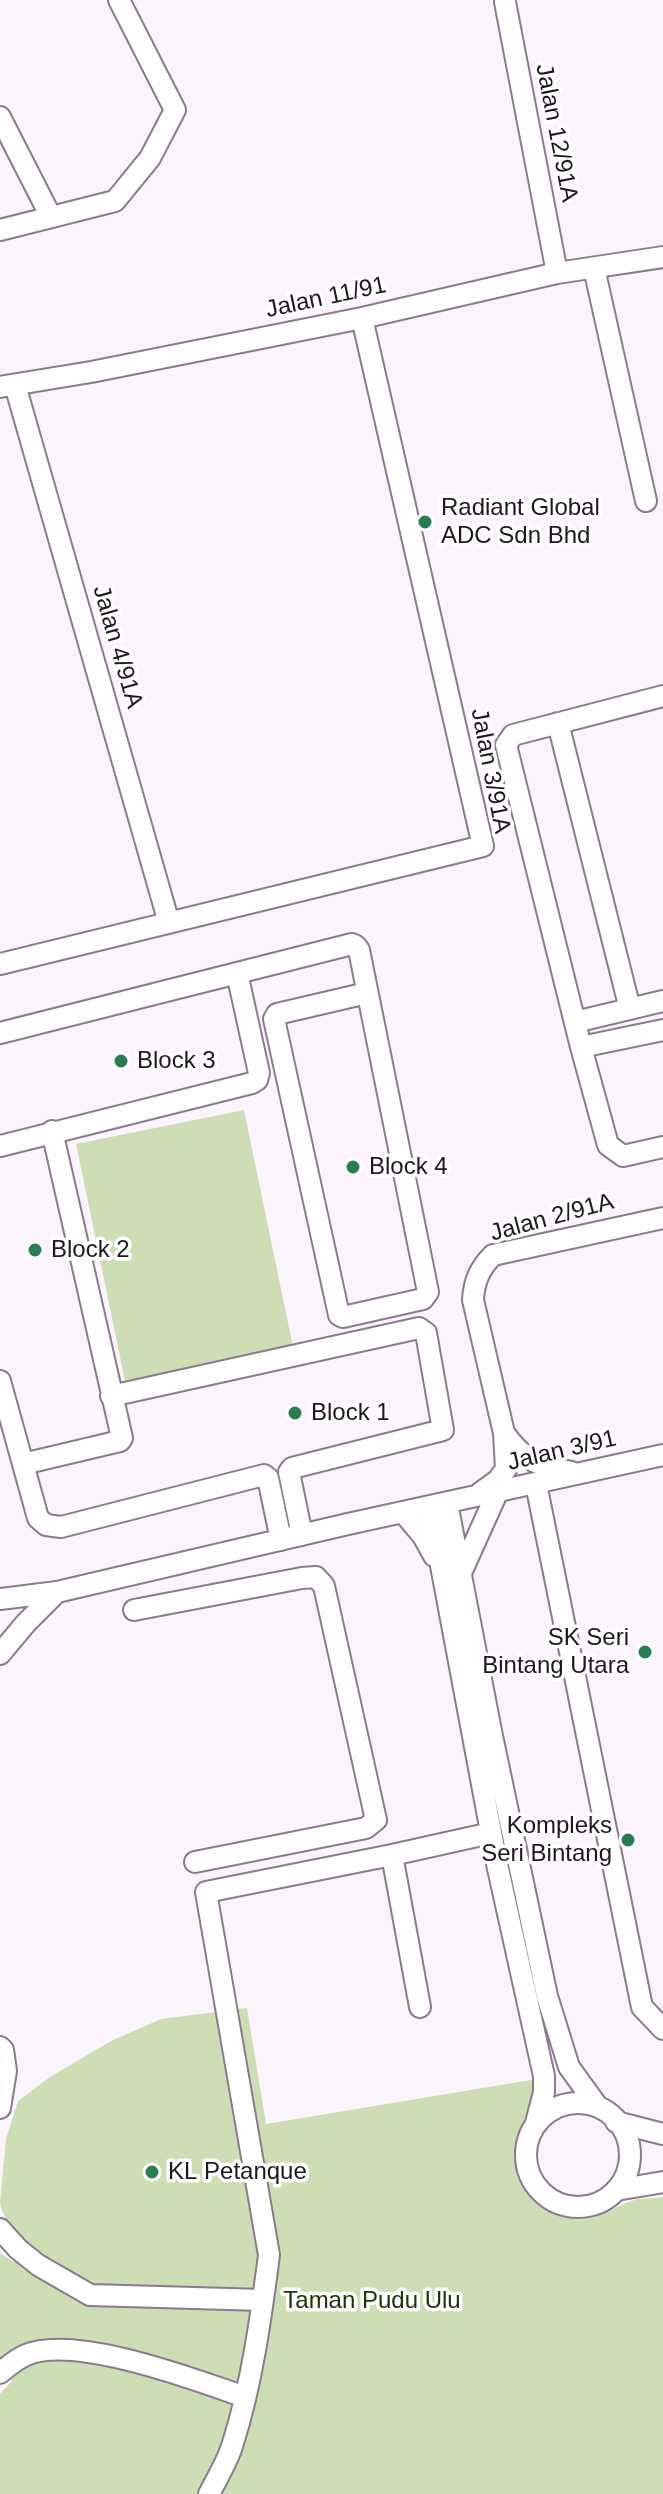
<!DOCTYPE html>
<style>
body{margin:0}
canvas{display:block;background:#fcf4fd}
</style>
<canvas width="663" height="2494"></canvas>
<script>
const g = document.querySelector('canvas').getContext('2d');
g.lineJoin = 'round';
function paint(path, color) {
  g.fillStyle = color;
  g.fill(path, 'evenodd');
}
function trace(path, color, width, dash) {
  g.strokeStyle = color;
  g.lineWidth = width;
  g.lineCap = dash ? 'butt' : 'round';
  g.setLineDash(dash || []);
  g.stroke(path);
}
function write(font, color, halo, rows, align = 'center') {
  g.font = font + ' Helvetica,sans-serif';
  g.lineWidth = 7;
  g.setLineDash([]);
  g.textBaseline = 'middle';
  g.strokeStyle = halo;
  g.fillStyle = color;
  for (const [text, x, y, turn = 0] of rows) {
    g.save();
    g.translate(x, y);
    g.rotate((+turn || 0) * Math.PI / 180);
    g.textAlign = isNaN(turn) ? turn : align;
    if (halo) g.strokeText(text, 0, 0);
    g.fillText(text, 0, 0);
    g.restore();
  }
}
const green = new Path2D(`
 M244,1110L293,1347L125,1381L76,1144Z
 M247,2008L266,2124L531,2080L538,2084C535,2096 535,2110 531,2121C527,2134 520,2144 520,2157C520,2189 552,2223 585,2219C604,2217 620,2203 638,2199C646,2198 655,2198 663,2197V2494H0V2394L12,2381V2364L0,2362V2253L14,2262L20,2236C12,2226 1,2215 0,2202L6,2139L18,2101L50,2077L111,2041L161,2019Z`);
const minor = new Path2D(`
 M505,2L557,273
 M0,117L51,217
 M0,230L115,201L150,158L175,110L119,0
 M594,268L646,501
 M15,385L169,923
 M0,387L91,372L362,318L557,273L663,257
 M558,723L630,1009
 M0,964L483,846L362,318
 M575,1022L663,1001
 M663,1030L581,1047L608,1145L623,1156L663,1147
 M0,1033L352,944L356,946L359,950L428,1292L423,1299L343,1317L339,1315L274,1019L277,1014L367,993
 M581,1047L506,745L513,735L663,696
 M0,1146L252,1083L257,1080L259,1073L237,973
 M0,1381L38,1518L46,1525L61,1527L264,1475L268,1478L281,1540
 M111,1396L419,1328L426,1333L443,1430L292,1468L289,1472L302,1535
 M504,1433C524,1461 538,1466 572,1472
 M23,1464L120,1441L122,1438L52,1131
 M536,1484L642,2007L663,2029
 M480,1493L498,1480L506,1469L504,1433L473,1300C474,1281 480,1268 493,1255L663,1218
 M447,1503L492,1736L547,1996L569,2067L598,2107
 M430,1507L497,1864L544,2076V2092L536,2123
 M403,1512L423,1536L434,1556
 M461,1573L497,1493
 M0,1599L57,1592L348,1524L663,1455
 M134,1610L302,1578L316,1577L324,1586L376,1820L366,1828L195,1862
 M0,1654L26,1623L57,1592
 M392,1855L491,1833
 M0,2047L3,2050L6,2071L0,2108
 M526 2155a52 52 0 1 1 104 0a52 52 0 1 1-104 0Z
 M616,2122L663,2134
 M616,2190L663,2182
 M0,2229L18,2249L38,2265L90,2295L263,2300
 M0,2373C8,2366 17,2359 26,2355C74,2334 196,2380 245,2397
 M209,2494C217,2478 228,2461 233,2443C252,2383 261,2317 269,2255L206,1892L392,1855L420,2007`);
const markers = [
 [425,522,8,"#2a7d50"],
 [121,1061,8,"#2a7d50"],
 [353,1167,8,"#2a7d50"],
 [35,1250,8,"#2a7d50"],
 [295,1413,8,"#2a7d50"],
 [645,1652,8,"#2a7d50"],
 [628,1840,8,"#2a7d50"],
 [152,2172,8,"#2a7d50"]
];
const streetNames = [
 ["Jalan 12/91A",556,133,79],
 ["Jalan 11/91",326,298,-12],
 ["Jalan 4/91A",117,647,74],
 ["Jalan 3/91A",490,771,79],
 ["Jalan 2/91A",552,1218,-15],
 ["Jalan 3/91",562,1451,-13]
];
const poiNames = [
 ["Radiant Global",441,508],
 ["ADC Sdn Bhd",441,536],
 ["Block 3",137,1061],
 ["Block 4",369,1167],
 ["Block 2",51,1250],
 ["Block 1",311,1413],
 ["SK Seri",629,1638,"right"],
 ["Bintang Utara",629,1666,"right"],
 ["Kompleks",612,1826,"right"],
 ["Seri Bintang",612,1854,"right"],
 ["KL Petanque",168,2172]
];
const parkNames = [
 ["Taman Pudu Ulu",372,2301]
];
paint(green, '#cddeb4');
trace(minor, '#8c7a8e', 24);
trace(minor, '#fff', 20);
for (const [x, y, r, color] of markers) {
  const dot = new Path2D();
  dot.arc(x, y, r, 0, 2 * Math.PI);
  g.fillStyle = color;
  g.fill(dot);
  trace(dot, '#fff', 3);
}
write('24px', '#1e171f', '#fff', streetNames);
write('24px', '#1e171f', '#fff', poiNames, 'left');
write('24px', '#223100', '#fff', parkNames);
</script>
